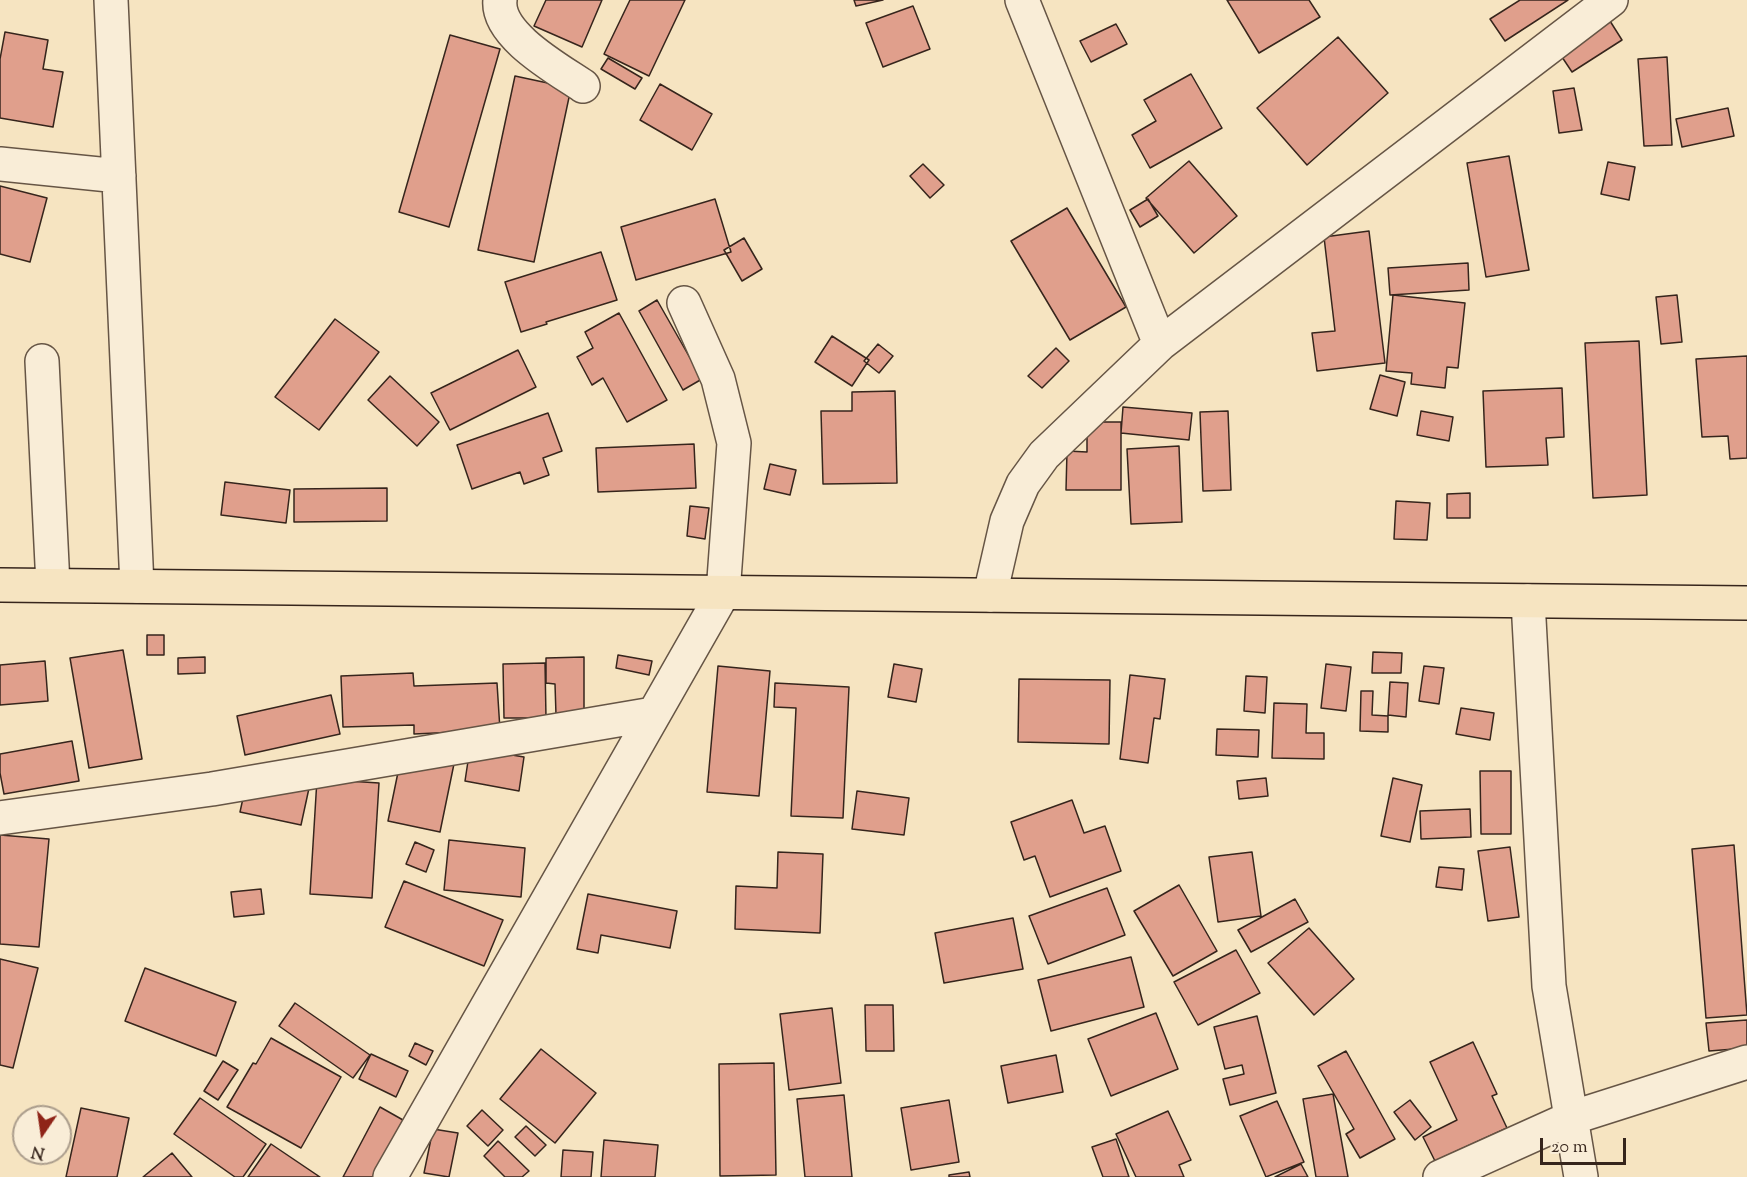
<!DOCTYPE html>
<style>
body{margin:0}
#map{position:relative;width:1747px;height:1177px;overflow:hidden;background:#f6e4c1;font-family:"Sorts Mill Goudy",serif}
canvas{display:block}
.north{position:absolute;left:12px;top:1105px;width:60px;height:60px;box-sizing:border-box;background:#f9edd7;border:2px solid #ab9d8c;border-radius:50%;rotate:193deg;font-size:16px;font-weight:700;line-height:24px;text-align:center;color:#36251c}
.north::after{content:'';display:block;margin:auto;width:21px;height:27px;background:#8f2418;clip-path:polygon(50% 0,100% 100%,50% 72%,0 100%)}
.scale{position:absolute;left:1540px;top:1138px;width:86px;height:27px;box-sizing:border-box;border:3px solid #36251c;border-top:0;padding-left:8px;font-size:18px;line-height:21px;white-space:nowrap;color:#36251c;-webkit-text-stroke:4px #f9edd7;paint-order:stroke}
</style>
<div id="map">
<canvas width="1747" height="1177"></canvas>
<div class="north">N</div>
<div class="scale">20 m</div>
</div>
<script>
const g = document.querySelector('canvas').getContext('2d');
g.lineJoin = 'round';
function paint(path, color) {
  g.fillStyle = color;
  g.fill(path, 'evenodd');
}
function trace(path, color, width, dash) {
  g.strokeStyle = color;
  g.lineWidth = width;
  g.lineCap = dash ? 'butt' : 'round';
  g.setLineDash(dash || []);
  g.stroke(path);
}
const building = new Path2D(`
 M546,0H602L582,47L534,26Z
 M630,0H685L649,76L604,54Z
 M854,0H883L856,6Z
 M1227,0H1309L1320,17L1259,53Z
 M1520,0H1568L1505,41L1490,19Z
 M913,6L930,49L883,67L866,23Z
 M1610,21L1622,40L1572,72L1560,54Z
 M1116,24L1127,44L1091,62L1080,41Z
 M5,32L48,40L43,69L63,72L53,127L0,118V59Z
 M450,35L500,49L449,227L399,212Z
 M1338,37L1388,93L1307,165L1257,108Z
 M1667,57L1672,145L1644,146L1638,59Z
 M608,58L642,78L635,89L601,69Z
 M1191,74L1222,128L1150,168L1132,135L1156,121L1144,100Z
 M515,76L571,88L534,262L478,250Z
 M660,84L712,114L692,150L640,120Z
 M1574,88L1582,130L1559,133L1553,91Z
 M1728,108L1734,136L1682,147L1676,119Z
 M1509,156L1529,270L1486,277L1467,163Z
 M1189,161L1237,216L1194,253L1146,198Z
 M1608,162L1635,167L1629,200L1601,194Z
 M923,164L944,185L930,198L910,176Z
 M0,186L47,198L30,262L0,254Z
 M715,199L731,252L636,280L621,227Z
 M1148,199L1158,216L1140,227L1130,210Z
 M1067,208L1126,307L1070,340L1011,241Z
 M1369,231L1385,363L1317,371L1312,333L1335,331L1324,237Z
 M744,238L762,269L742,281L724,250Z
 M601,252L617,300L546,322L547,324L521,332L505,282Z
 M1468,263L1469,290L1390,295L1388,268Z
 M1393,295L1465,303L1458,368L1447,367L1445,388L1411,384L1412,373L1386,371Z
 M1677,295L1682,342L1661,344L1656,297Z
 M657,300L702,379L683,390L639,311Z
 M619,313L667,400L627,422L603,378L592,385L577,357L593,348L585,332Z
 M335,319L379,352L319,430L275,397Z
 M832,336L869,360L852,386L815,362Z
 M1639,341L1647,495L1593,498L1585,343Z
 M878,344L893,356L879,373L864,361Z
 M1056,348L1069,361L1042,388L1028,376Z
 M518,350L536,387L450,430L431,393Z
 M1747,356V458L1730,459L1728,436L1702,437L1696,359Z
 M1380,375L1405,382L1397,416L1370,409Z
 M390,376L439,422L417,446L368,400Z
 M1562,388L1564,437L1546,438L1548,465L1486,467L1483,391Z
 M895,391L897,483L823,484L821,411H852V392Z
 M1123,407L1192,413L1189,440L1121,433Z
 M1228,411L1231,490L1203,491L1200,412Z
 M1421,411L1453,417L1449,441L1417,435Z
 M548,413L562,451L543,458L549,475L524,484L520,472L472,489L457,445Z
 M1087,422H1121V490H1066L1067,451L1087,452Z
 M694,444L696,488L598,492L596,448Z
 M1179,446L1182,522L1131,524L1127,449Z
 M770,464L796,470L790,495L764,489Z
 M225,482L290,490L286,523L221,515Z
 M387,488V521L294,522V489Z
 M1470,493V518H1447V494Z
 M1396,501L1430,503L1427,540L1394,539Z
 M690,506L709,508L705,539L687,536Z
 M147,635H164V655H147Z
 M123,650L142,759L89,768L70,658Z
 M1373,652L1402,653L1401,673H1372Z
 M618,655L652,661L649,675L616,668Z
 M205,657V673L178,674V658Z
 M584,657V715H556L555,684L546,683V658Z
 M45,661L48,701L0,705V665Z
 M545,663L546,718H504L503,664Z
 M894,664L922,669L916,702L888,697Z
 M1326,664L1351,667L1346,711L1321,708Z
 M718,666L770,671L759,796L707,792Z
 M1424,666L1444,668L1439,704L1419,701Z
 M413,673L414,686L497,683L500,730L414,734V725L343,727L341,676Z
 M1130,675L1165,679L1160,719L1154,718L1148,763L1120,759Z
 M1246,676L1267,677L1265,713L1244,711Z
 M1019,679L1110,680L1109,744L1018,742Z
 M1390,682L1408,683L1406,717L1388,715Z
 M775,683L849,687L843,818L791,816L796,708L774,707Z
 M1361,691H1373L1372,715L1388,716V732L1360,731Z
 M331,695L340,734L245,755L237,716Z
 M1274,703L1307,704L1306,733H1324V759L1272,758Z
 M1461,708L1494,713L1490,740L1456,734Z
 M1217,729L1259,730L1258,757L1216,755Z
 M72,741L79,781L4,794L0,773V754Z
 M403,748L455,759L440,832L388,821Z
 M470,748L524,757L519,791L465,781Z
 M250,766L311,779L301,825L240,812Z
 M1480,771H1511V834H1481Z
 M1266,778L1268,796L1239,799L1237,781Z
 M1393,778L1422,785L1410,842L1381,836Z
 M317,779L379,783L372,898L310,894Z
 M857,791L909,798L904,835L852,829Z
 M1072,800L1084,833L1105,826L1121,871L1050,897L1035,856L1024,860L1011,822Z
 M1470,809L1471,837L1421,839L1420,811Z
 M0,835L49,839L39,947L0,944Z
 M449,840L525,848L521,897L444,890Z
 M415,842L434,850L426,872L406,864Z
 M1734,845L1747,1015L1706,1018L1692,849Z
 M1510,847L1519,917L1488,921L1478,851Z
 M778,852L823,854L820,933L735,929L736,886L777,888Z
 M1252,852L1261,916L1218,922L1209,857Z
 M1439,867L1464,869L1462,890L1436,887Z
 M404,881L503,920L484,966L385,927Z
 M1179,885L1217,951L1173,976L1134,911Z
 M1107,888L1125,935L1048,964L1029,916Z
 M261,889L264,914L234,917L231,892Z
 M588,894L677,911L670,948L601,935L598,953L577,949Z
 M1295,899L1308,922L1251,952L1238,930Z
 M1013,918L1023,969L944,983L935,933Z
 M1309,928L1354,979L1314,1015L1268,963Z
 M1236,950L1260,993L1198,1025L1174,982Z
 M1131,957L1144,1007L1051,1031L1038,980Z
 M0,959L38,968L13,1068L0,1065Z
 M145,968L236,1002L216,1056L125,1021Z
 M295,1003L370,1055L353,1078L279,1026Z
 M865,1005H893L894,1051H866Z
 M832,1008L841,1083L789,1090L780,1014Z
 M1156,1013L1178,1069L1111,1096L1088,1039Z
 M1257,1016L1276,1093L1230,1105L1223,1079L1244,1074L1242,1065L1225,1069L1214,1027Z
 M1747,1020V1048L1709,1051L1706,1023Z
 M271,1038L341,1077L301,1148L227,1107L253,1063L256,1064Z
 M1473,1042L1497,1094L1492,1096L1507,1128L1435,1161L1423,1137L1457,1120L1430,1062Z
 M415,1043L433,1051L426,1065L409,1056Z
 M541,1049L596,1093L555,1143L500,1099Z
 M1346,1051L1395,1139L1360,1158L1346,1134L1354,1129L1318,1066Z
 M371,1054L408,1071L396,1097L359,1079Z
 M1056,1055L1063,1092L1008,1103L1001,1066Z
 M223,1061L238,1070L218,1100L204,1091Z
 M774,1063L776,1175L720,1176L719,1064Z
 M1333,1094L1348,1177H1316L1303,1099Z
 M844,1095L852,1177H805L797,1099Z
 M200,1098L266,1144L243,1177H235L174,1134Z
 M949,1100L959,1162L911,1170L901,1108Z
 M1410,1100L1431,1127L1415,1140L1394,1112Z
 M1277,1101L1304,1162L1266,1177L1240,1116Z
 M380,1107L403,1120L373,1177H343Z
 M81,1108L129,1118L117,1177H66Z
 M482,1110L503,1130L488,1146L467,1126Z
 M1168,1111L1191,1160L1179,1165L1184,1177H1136L1116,1134Z
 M526,1126L546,1145L535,1156L515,1137Z
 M433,1129L458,1133L449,1177L424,1173Z
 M1116,1139L1129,1177H1103L1092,1147Z
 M604,1140L658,1145L655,1177H601Z
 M498,1141L529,1171L522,1177H505L484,1156Z
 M271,1144L320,1177H248Z
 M563,1150L593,1152L591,1177H561Z
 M172,1153L192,1177H143Z
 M1301,1164L1308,1177H1275Z
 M969,1172L970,1177H949V1175Z`);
const minor = new Path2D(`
 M111,0L137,586
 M500,0C496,35 558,69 583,86
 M1022,0L1160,344
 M0,164L119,176
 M42,361L53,585
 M990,595L1007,521L1023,484L1044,455L1160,344L1611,0
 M1528,601L1549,986L1581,1177
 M0,818L212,789L653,714
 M390,1177L723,593L734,443L718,379L684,303
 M1440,1177L1571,1118L1747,1062`);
const major = new Path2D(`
 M0,585L1747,603`);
paint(building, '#e09f8c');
trace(building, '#36251c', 1.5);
trace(minor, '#665545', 36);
trace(major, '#36251c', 36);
trace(minor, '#f9edd7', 33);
trace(major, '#f6e4c1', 33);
</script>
